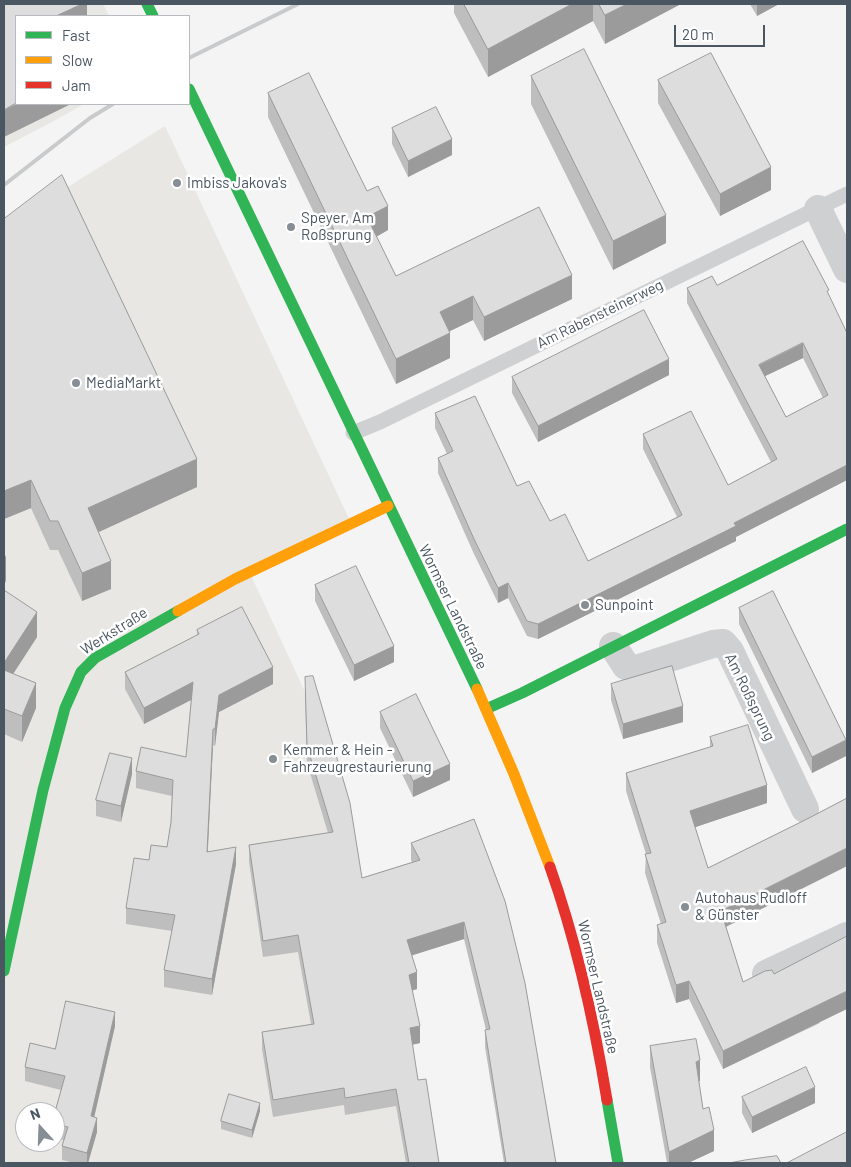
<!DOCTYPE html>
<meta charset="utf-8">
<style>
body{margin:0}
#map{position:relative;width:851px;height:1167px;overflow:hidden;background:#f4f4f4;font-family:Barlow,sans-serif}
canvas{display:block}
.frame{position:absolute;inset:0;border:5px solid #4a5661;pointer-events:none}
.legend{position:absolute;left:15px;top:15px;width:175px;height:90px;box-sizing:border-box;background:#fff;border:1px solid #b7bbc0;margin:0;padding:6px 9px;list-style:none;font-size:15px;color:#4a5661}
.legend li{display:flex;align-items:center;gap:10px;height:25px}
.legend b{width:25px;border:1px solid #b7bbc0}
.north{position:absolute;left:15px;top:1102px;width:50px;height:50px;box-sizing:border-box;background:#fff;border:1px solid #b7bbc0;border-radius:50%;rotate:340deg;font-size:14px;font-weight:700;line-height:20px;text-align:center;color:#4a5661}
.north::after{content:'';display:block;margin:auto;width:18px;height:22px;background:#868d94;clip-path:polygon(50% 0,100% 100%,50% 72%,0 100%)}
.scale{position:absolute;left:674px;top:25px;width:91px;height:22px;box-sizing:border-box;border:2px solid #4a5661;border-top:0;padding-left:6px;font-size:15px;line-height:18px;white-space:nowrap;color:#4a5661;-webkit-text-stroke:4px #fff;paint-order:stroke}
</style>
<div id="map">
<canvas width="851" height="1167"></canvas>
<div class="frame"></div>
<ul class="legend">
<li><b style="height:6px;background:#30b455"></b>Fast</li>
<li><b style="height:6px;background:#ff9f0a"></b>Slow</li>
<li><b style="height:6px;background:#e5322d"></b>Jam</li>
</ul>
<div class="north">N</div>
<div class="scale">20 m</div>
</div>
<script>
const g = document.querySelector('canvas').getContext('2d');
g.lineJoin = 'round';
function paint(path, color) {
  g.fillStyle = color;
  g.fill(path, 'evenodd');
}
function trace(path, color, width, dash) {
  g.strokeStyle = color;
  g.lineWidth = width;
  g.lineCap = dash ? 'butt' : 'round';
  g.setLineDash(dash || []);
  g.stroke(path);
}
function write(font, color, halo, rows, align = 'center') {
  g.font = font + ' Barlow,sans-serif';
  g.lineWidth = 5;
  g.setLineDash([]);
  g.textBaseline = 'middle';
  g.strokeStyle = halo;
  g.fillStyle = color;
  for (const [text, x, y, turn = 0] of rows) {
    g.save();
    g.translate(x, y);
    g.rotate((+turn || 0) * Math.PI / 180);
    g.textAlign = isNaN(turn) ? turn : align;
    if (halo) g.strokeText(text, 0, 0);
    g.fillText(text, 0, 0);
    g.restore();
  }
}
const commercial = new Path2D(`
 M4,4H103L109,16H16V104H84L54,121L4,147Z
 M165,126L351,523L249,571L325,735L395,1100L406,1163H4V227ZM25,1112H55V1142H25Z`);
const lane = new Path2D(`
 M353,433L380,422L847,194`);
const street = new Path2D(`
 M818,209L847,269
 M613,646L626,666L636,669L713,644L723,643L730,651L805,809
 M766,974L847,936`);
const fast = new Path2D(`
 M147,4L153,16
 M189,89L477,689
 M486,709L522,693L847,529
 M4,971L43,790L65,708L81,672L95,658L178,611
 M607,1100L618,1163`);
const slow = new Path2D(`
 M178,611L235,579L388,506
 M477,689L514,774L550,867`);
const jam = new Path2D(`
 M550,867C577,943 594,1021 607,1100`);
const rail = new Path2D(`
 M189,58L298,4
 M4,185L90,118L113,104`);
const wall = new Path2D(`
 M454,4H681L605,44L593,21L488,77L454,13Z
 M750,4H779L757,16Z
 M531,76L666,243L613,270L531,104Z
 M658,80L771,190L720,216L658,103Z
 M268,93L367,191L388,230L376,237L396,276L572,299L484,341L473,320L449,331L450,358L396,384L268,117Z
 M392,128L452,155L408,177L392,144Z
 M4,219L197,487L98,532L111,589L82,601L58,550H50L31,508L4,519Z
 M717,285L829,295L847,480L736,537V541L538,639L527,636L508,598L498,603L474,554L438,473V458L447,454L435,428V413L517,486L550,521L588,561L677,517L643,449V434L728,485L771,462L687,303V288ZM803,358L823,398L786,417L765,376Z
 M669,375L538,442L512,393V377Z
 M315,585L394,662L354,681L315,601Z
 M4,590L37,637L13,674L36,708L22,742L4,734Z
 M739,608L846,756L812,773L739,624Z
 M197,630L273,684L219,712L215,746L213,745L207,852L236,864L212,995L164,987V970L172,931L126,924V908L149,860L167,847L171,822L172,796L136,788V771L186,757L191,700L144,724L125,689V672L197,635Z
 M611,684L683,722L623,739L611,700Z
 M305,694L362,878L412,862L411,860V843L474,819L556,1163H504L485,1047V1030H486L464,939L412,955L417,989L412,991L420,1043L412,1045L418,1080L439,1163H406L396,1106L345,1115L344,1105L273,1117L262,1049V1032L311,1024L298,952L263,957L249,862V845L328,833L307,763Z
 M380,712L450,780L413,797L380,728Z
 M710,737L767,803L695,827L708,868L809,818L847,798V866L726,927L743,982L774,974L820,1023L723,1069L689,999L676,1003L657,943V925L661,924L645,873L646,854L626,791V773L710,747Z
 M132,774L121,822L96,816V800Z
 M115,1026L94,1117L97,1132L88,1163H75L62,1160V1146L64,1140L55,1138V1112L61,1090L25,1081V1067L55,1049Z
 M650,1046L700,1081H699L703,1109L714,1151L688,1163H667L650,1067Z
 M742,1097L815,1103L752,1133L742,1113Z
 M260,1111L252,1138L221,1129V1121Z`);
const shadedWall = new Path2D(`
 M82,4H87V16H56Z
 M572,4H593V21L488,77V49Z
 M627,4H681L605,44V15Z
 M757,4H779L757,16Z
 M16,104H71L4,137V110Z
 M452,139V155L408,177V161Z
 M771,167V190L720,216V194Z
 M388,206V230L367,242V217Z
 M666,215V243L613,270V241Z
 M572,275V299L484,341V317Z
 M473,296V320L440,336V312Z
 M450,333V358L396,384V359Z
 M803,343V358L759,379V365Z
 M669,359V375L538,442V426Z
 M197,459V487L88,537V508Z
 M847,465V480L736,537V541L538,639V624Z
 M31,480V508L4,519V491Z
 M6,555V581L4,584V559Z
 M111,561V589L82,601V573Z
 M508,583V598L498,603V588Z
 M37,612V637L4,688V663Z
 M394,646V662L354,681V665Z
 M273,667V684L219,712L215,746V729L219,695Z
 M193,682V699L144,724V708Z
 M36,683V708L22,742V716Z
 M683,706V722L623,739V724Z
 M213,729V745L207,868V852Z
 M846,740V756L812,773V757Z
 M132,758V774L121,822V806Z
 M450,764V780L413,797V781Z
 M767,785V803L690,829V811Z
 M236,847V864L212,995V979Z
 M847,848V866L721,929V911Z
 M464,922V939L407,957V940Z
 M417,972V989L409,991V975Z
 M689,981V999L676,1003V985Z
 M847,991V1009L723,1069V1051Z
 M115,1012V1026L91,1131V1116Z
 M420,1026V1043L410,1045V1028Z
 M700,1060V1081L696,1082V1062Z
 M815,1087V1103L752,1133V1117Z
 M260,1103V1111L252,1138V1130Z
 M97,1118V1132L88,1163H87V1153Z
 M714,1130V1151L688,1163H669V1152Z`);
const building = new Path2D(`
 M4,4H82L56,16H16V103L4,110Z
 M464,4H572L488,49Z
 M599,4H627L605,15Z
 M584,49L666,215L613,241L531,76Z
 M711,53L771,167L720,194L658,80Z
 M309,73L367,191L378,186L388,206L367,217L396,276L539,207L572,275L484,317L473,296L440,312L450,333L396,359L268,93Z
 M436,107L452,139L408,161L392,128Z
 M62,175L197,459L88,508L111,561L82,573L58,521H50L31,480L4,491V219Z
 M803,241L829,290L827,291L847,333V465L734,523L736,526L538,624L527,621L508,583L498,588L474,539L438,458L453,451L435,413L475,396L517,486L529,481L550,521L565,514L588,561L682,515L643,434L691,411L728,485L777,459L687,288L712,276L717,285ZM803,343L828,395L786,417L759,365Z
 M644,310L669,359L538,426L512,377Z
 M356,566L394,646L354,665L315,585Z
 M4,590L37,612L4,663Z
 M773,591L846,740L812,757L739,608Z
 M242,607L273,667L219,695L215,729H213L207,852L236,847L212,979L164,970L175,915L126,908L134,858L149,860L151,845L167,847L171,822L173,780L136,771L141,747L186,757L193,682L144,708L125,672L199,634L197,630Z
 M672,666L683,706L623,724L611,684Z
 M4,670L36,683L22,716L4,709Z
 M313,676L350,803L362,878L420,860L411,843L474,819L505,901L525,983L556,1163H506L485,1030L490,1029L464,922L407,940L417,972L409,975L420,1026L410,1028L418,1080L426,1079L439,1163H409L396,1089L345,1098L344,1088L273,1100L262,1032L314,1024L298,935L263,941L249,845L333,832L307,746L305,677Z
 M416,694L450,764L413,781L380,712Z
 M748,725L767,785L690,811L708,868L809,818L847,798V848L721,911L743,982L765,971L772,970L774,974L847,936V991L723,1051L689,981L676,985L657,925L666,922L645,854L651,853L626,773L713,746L710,737Z
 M110,753L132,758L121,806L96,800Z
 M66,1001L115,1012L91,1116L97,1118L87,1153L62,1146L68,1127L55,1124V1112L65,1076L25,1067L30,1043L55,1049Z
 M696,1039L700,1060L696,1062L703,1109L709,1107L714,1130L669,1152L650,1046Z
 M806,1067L815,1087L752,1117L742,1097Z
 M229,1094L260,1103L252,1130L221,1121Z
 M847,1132V1163H787Z
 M777,1156L781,1163H729L745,1160Z`);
const markers = [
 [177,183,5,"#868d94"],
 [291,227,5,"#868d94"],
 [76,383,5,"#868d94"],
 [585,605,5,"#868d94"],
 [273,759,5,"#868d94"],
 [685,907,5,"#868d94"]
];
const poiNames = [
 ["Imbiss Jakova's",187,183],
 ["Speyer, Am",301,218],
 ["Roßsprung",301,235],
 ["MediaMarkt",86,383],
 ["Sunpoint",595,605],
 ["Kemmer & Hein -",283,750],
 ["Fahrzeugrestaurierung",283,767],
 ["Autohaus Rudloff",695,898],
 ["& Günster",695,915]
];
const streetNames = [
 ["Am Rabensteinerweg",600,314,-26],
 ["Wormser Landstraße",453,607,64],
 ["Werkstraße",114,631,-32],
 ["Am Roßsprung",750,697,64],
 ["Wormser Landstraße",598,987,77]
];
paint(commercial, '#e8e7e3');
trace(lane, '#ced0d2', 15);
trace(street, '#ced0d2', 28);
trace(fast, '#30b455', 11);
trace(slow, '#ff9f0a', 11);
trace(jam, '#e5322d', 11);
trace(rail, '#c9cacc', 4);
paint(wall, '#bebebf');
paint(shadedWall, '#9b9b9b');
paint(building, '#ddddde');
trace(building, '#9b9b9b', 1);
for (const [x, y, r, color] of markers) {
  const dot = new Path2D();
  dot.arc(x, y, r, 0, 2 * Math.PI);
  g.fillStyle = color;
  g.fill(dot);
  trace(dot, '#fff', 2);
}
write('15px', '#4a5661', '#fff', poiNames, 'left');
write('15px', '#4a5661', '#fff', streetNames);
</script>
